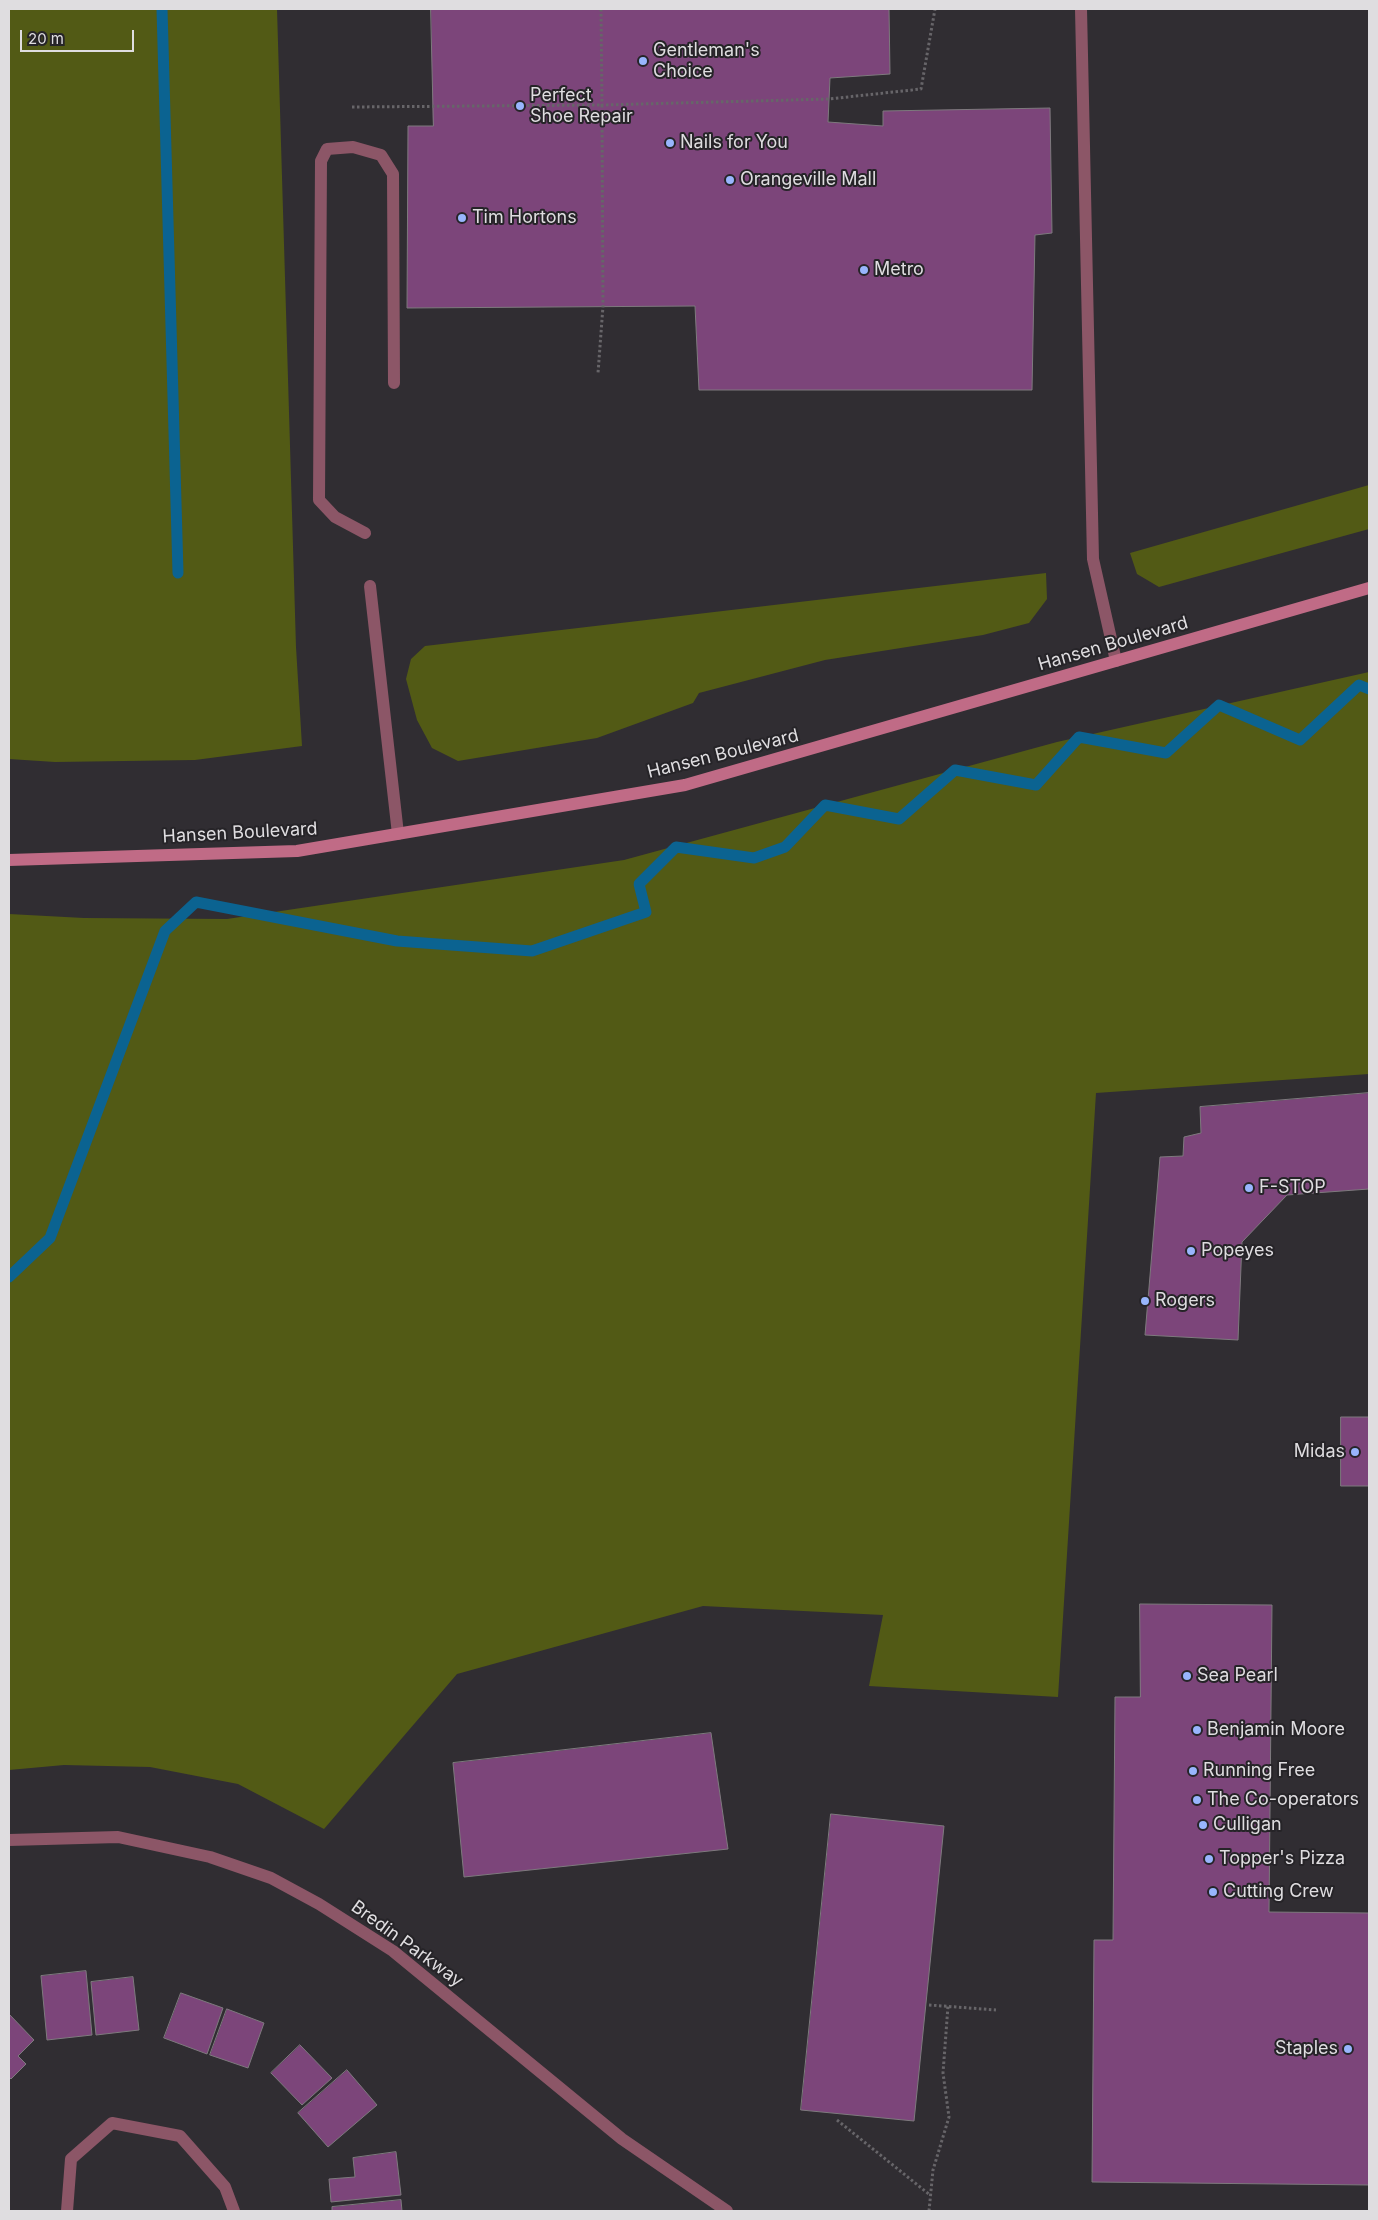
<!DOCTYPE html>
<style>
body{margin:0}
#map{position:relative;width:1378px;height:2220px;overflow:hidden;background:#302d32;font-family:Inter,sans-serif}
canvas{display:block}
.frame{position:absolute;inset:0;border:10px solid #dfdde0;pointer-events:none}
.scale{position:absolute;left:20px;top:30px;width:114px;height:22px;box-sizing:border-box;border:2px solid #dfdde0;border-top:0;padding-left:6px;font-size:15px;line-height:18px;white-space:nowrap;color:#dfdde0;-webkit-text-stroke:4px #262428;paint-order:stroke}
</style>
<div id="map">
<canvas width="1378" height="2220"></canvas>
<div class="frame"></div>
<div class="scale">20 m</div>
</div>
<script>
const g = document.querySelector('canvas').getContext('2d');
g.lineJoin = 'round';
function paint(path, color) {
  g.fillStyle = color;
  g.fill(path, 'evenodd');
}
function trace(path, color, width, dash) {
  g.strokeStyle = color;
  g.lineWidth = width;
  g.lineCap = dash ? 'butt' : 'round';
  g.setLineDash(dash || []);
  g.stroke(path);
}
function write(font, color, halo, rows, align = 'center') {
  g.font = font + ' Inter,sans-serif';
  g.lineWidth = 4;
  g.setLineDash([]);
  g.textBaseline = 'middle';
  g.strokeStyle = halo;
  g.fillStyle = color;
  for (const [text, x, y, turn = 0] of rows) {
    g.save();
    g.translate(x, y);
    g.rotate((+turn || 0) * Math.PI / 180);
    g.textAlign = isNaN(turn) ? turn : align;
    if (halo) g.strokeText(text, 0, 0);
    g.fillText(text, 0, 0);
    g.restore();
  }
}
const green = new Path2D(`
 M9,9H277L296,647L302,746L195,760L55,762L9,759Z
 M1369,485V529L1159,587L1137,574L1130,553Z
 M1046,573L1047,599L1029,623L983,635L825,660L699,693L693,703L597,738L458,761L432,748L417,720L406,679L411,659L425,646Z
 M1369,672V1074L1096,1093L1058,1697L869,1686L883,1615L703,1606L457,1674L324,1829L238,1784L150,1767L64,1765L9,1770V914L84,918L227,919L624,860L1057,742Z`);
const stream = new Path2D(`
 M162,9L178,573
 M9,1277L50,1238L165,931L196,902L397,941L532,951L646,912L639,884L676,847L754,858L785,847L825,805L899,819L955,770L1036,785L1079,737L1166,753L1219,705L1300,740L1359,685L1369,689`);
const building = new Path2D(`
 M431,9H889L890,74L830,78L828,122L883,126V111L1050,108L1052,233L1035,235L1032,390H699L695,306L407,308L408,126H433Z
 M1369,1093V1189L1287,1195L1242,1242L1238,1340L1145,1335L1160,1157L1183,1156L1184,1137L1201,1133L1200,1107Z
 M1341,1417H1369V1486H1341Z
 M1140,1604L1272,1605L1269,1912L1369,1913V2185L1092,2182L1094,1940H1113L1115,1697H1140Z
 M711,1733L728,1849L464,1877L453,1763Z
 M831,1814L944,1826L914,2121L801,2110Z
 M86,1971L92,2035L47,2040L41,1976Z
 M133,1977L139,2030L96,2035L91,1982Z
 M181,1993L223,2008L207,2054L164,2038Z
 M227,2009L264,2023L248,2068L210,2055Z
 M9,2014L34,2040L18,2056L26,2064L11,2079L9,2077Z
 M300,2045L332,2078L302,2105L271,2073Z
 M347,2070L377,2105L328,2147L298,2113Z
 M396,2152L401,2195L331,2202L329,2179L355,2177L353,2158Z
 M401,2200L402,2211H332V2207Z`);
const path = new Path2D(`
 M601,9L602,105L829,99L921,89L935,9
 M352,107L602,105L603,306L598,373
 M929,2005L996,2010
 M837,2120L930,2195
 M929,2211L933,2170L949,2117L943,2073L948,2006`);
const lane = new Path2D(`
 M1081,9L1093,559L1116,661
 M365,533L335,517L319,500L321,161L327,149L353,147L381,155L393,174L394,383
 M370,586L398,834`);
const street = new Path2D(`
 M9,1840L118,1837L210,1857L271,1878L319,1904L393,1951L622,2139L727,2211
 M67,2211L71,2159L112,2123L180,2136L225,2187L234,2211`);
const secondary = new Path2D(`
 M9,860L297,851L685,785L1369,588`);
const markers = [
 [643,61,5,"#98b5fd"],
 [520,106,5,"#98b5fd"],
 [670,143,5,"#98b5fd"],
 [730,180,5,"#98b5fd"],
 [462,218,5,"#98b5fd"],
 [864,270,5,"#98b5fd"],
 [1249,1188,5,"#98b5fd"],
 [1191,1251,5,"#98b5fd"],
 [1145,1301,5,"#98b5fd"],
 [1355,1452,5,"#98b5fd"],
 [1187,1676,5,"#98b5fd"],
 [1197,1730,5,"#98b5fd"],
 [1193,1771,5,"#98b5fd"],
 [1197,1800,5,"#98b5fd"],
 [1203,1825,5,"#98b5fd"],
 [1209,1859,5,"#98b5fd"],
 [1213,1892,5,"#98b5fd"],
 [1348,2049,5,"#98b5fd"]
];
const poiNames = [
 ["Gentleman's",653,51],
 ["Choice",653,72],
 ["Perfect",530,96],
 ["Shoe Repair",530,117],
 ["Nails for You",680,143],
 ["Orangeville Mall",740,180],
 ["Tim Hortons",472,218],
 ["Metro",874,270],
 ["F-STOP",1259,1188],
 ["Popeyes",1201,1251],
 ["Rogers",1155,1301],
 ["Midas",1345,1452,"right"],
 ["Sea Pearl",1197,1676],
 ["Benjamin Moore",1207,1730],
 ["Running Free",1203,1771],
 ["The Co-operators",1207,1800],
 ["Culligan",1213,1825],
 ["Topper's Pizza",1219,1859],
 ["Cutting Crew",1223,1892],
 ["Staples",1338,2049,"right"]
];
const streetNames = [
 ["Hansen Boulevard",1113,644,-16],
 ["Hansen Boulevard",723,754,-14],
 ["Hansen Boulevard",240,833,-3],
 ["Bredin Parkway",407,1944,36]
];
paint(green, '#525a15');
trace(stream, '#0b6391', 11);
paint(building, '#7c457a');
trace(building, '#7e7a7e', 1);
trace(path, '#676569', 3, [2.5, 2.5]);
trace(lane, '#8c5667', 12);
trace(street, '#8c5667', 12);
trace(secondary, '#c06b86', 12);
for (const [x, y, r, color] of markers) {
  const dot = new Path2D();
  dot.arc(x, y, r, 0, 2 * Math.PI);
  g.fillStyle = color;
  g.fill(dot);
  trace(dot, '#262428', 2);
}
write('18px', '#dfdde0', '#262428', poiNames, 'left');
write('18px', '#dfdde0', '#262428', streetNames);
</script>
